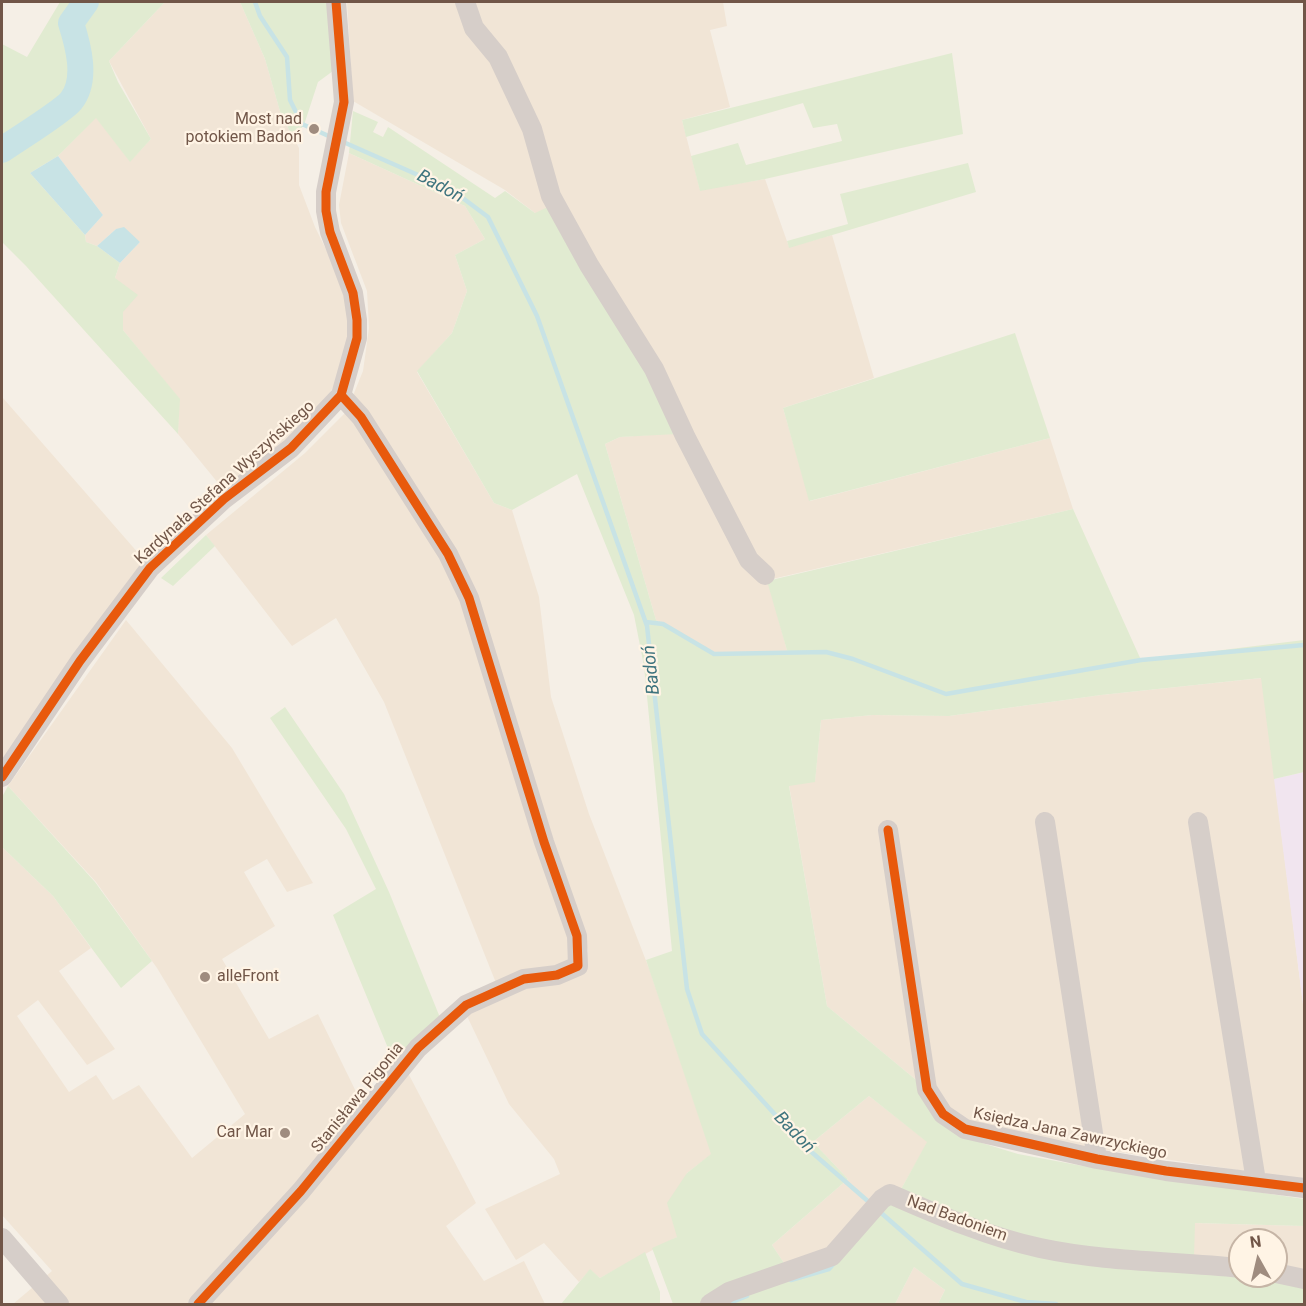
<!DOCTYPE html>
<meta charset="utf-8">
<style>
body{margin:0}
#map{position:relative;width:1306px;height:1306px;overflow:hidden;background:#f5efe6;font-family:Roboto,sans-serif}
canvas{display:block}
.frame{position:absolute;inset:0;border:3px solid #715648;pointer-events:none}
.north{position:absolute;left:1228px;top:1228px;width:60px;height:60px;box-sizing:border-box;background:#fff4e5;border:2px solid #c6b5a6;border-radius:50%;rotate:352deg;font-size:16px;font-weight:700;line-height:24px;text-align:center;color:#715648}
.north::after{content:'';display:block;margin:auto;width:21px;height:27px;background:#9f8c7f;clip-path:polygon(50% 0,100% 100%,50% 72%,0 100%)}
</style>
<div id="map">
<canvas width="1306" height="1306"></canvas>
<div class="frame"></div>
<div class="north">N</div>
</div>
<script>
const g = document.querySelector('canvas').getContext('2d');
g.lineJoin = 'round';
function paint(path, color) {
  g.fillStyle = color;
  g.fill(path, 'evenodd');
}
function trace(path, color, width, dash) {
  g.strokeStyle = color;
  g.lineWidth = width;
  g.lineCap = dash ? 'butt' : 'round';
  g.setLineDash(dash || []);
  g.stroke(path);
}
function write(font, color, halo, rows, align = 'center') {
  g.font = font + ' Roboto,sans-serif';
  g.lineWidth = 4.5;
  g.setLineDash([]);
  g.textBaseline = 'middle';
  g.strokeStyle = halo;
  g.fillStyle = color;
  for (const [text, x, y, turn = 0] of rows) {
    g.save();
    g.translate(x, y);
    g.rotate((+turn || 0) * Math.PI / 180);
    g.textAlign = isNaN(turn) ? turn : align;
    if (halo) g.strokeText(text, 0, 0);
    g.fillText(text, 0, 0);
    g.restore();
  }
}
const residential = new Path2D(`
 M165,2H240L265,59L281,115L299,148V185L315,227L343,284L349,314V333L340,375L328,396L290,437L223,489L178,434L179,399L123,330V312L115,278L120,263L140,242L116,229L97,246L86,242L85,235L103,215L58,156L96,117L130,161L151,139L109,61Z
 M347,2H723L727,26L710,30L730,107L682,120L700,190L765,179L789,247L832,235L874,378L783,408L810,501L1050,438L1073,509L768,580L788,654H714L656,620L605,444L620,437L677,433L535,213L505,190L353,101Z
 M349,153L465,206L485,239L455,255L467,291L452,333L417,372L494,503L512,510L539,597L551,697L589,814L650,971L712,1154L687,1173L677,1237L600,1278L590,1270L579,1282L544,1243L516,1260L485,1209L560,1174L554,1159L509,1104L466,1014L479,1004L585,966L588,951L476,604L352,398L363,371L369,328L367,291L341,223L339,205Z
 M3,398L146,562L2,763V399Z
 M348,410L449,563L575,959L566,964L496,983L384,702L336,618L292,646L206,535L305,453Z
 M126,620L232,748L313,883L287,892L267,859L244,872L275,926L222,959L269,1039L318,1014L365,1110L408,1073L476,1203L446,1226L484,1281L524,1261L545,1304H13L52,1271L2,1215V847L53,896L91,948L59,971L115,1049L87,1065L38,1000L17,1016L69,1092L96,1075L113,1100L139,1085L192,1158L245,1114L157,968L96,882L8,786Z
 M1262,678L1304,1012V1180L965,1129L927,1089L827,1006L789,785L815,781L821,720L873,715L949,716L1101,695Z
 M869,1096L928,1142L900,1191L826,1254L786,1266L772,1245L848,1179L813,1142Z
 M1194,1223L1304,1226V1272L1276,1268V1240H1240V1264L1194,1258Z
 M914,1267L945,1290L938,1304H895Z`);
const education = new Path2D(`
 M1304,772V1012L1274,779Z`);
const green = new Path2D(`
 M60,2H165L109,61L118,82L151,139L130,162L96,118L58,156L30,173L85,235L86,242L97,246L120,263L115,278L138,295L123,312V330L180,399L178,434L26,266L2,242V44L27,57Z
 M240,2H327L333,71L318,82L304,125L293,137L281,115L265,59Z
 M952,53L963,134L765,179L700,191L691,156L738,143L746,165L842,141L837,124L813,128L803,103L686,137L682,120Z
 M353,111L378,122L373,132L383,137L388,127L495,198L505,191L535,213L550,206L647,370L677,434L620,437L605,444L656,620L714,654H788L767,581L1073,509L1141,660L1304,640V772L1274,779L1261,678L1101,695L949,716L873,715L821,720L815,782L789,786L827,1006L921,1084L959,1133L982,1143L1018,1154L1083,1166L1304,1199V1226L1195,1223L1194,1258L1032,1241L900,1191L927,1142L869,1096L813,1142L848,1179L772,1245L786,1266L698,1304H673L652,1248L677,1237L667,1203L687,1173L711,1154L646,960L672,951L644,666L634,615L577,474L512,510L494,503L417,371L452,333L467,291L455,255L485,239L465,206L349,153Z
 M968,163L976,192L789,248L787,241L848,224L840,194Z
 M1015,333L1050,438L809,501L783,408Z
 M206,535L215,546L173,586L161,578Z
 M285,707L344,794L389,892L441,1020L395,1065L333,915L376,889L346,829L270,718Z
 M8,786L95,882L152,961L121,988L53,896L2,847V797Z
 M889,1201L951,1226L1240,1276H1266L1304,1285V1304H938L945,1290L914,1267L895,1304H722L839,1259Z
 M645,1252L660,1292V1304H561L590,1269L600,1278Z`);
const water = new Path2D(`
 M58,156L103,215L85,235L30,173Z
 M124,227L140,242L120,263L97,246L116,229Z`);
const stream = new Path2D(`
 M255,2L260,16L287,57L290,100L302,124L333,138
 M341,141L452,190L488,217L537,316L647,626L687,989L702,1034L800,1142L870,1203
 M646,622L663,624L714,654L826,652L853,659L946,694L1141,660L1304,645
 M879,1211L962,1284L1026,1302L1056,1304
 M791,1280L829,1269L835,1262
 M727,1304L747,1296`);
const river = new Path2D(`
 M2,150C16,140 62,112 71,101C88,80 78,45 71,23L86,2`);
const minor = new Path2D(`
 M465,2L474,28L498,57L532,129L551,196L589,265L654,369L685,436L749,560L765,575
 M2,777L80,661L150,568L224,499L291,448L341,395L357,338V320L353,293L330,232L326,211V192L344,102L336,2
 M1045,822L1097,1159
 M1198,822L1256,1181
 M888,830L927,1089L943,1114L965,1129L1097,1159L1166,1171L1304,1188
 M2,1238L59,1304
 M1276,1273L1304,1279
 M198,1304L301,1191L418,1048L466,1005L524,979L557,975L578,966L577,936L544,842L469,598L448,554L361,417L341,395
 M710,1304L729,1292L832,1256L882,1199L890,1194C938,1215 989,1237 1040,1248C1105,1262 1174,1261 1240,1268`);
const cycleway = new Path2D(`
 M2,777L80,661L150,568L224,499L291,448L341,395L357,338V320L353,293L330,232L326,211V192L344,102L336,2
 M888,830L927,1089L943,1114L965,1129L1097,1159L1166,1171L1304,1188
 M198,1304L301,1191L418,1048L466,1005L524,979L557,975L578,966L577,936L544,842L469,598L448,554L361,417L341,395`);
const markers = [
 [314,129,6,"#9f8c7f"],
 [205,977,6,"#9f8c7f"],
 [285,1133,6,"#9f8c7f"]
];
const poiNames = [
 ["Most nad",302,120],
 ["potokiem Badoń",302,138],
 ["alleFront",217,977,"left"],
 ["Car Mar",273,1133]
];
const streetNames = [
 ["Kardynała Stefana Wyszyńskiego",225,483,-42],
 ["Stanisława Pigonia",358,1098,-51],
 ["Księdza Jana Zawrzyckiego",1070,1134,12],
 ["Nad Badoniem",957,1219,20]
];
const waterNames = [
 ["Badoń",440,187,28],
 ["Badoń",652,670,-96],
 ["Badoń",794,1133,46]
];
paint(residential, '#f1e5d6');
paint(education, '#f1e5ef');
paint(green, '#e1ebd1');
paint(water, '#c8e3e5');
trace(stream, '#c8e3e5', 4.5);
trace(river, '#c8e3e5', 26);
trace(minor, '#d6cec9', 20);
trace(cycleway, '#e8590c', 9);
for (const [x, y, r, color] of markers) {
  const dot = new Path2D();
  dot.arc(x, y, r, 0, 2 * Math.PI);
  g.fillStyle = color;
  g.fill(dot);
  trace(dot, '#fff4e5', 2);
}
write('16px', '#715648', '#fff4e5', poiNames, 'right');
write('16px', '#715648', '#fff4e5', streetNames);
write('italic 18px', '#3f747e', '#fff4e5', waterNames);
</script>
